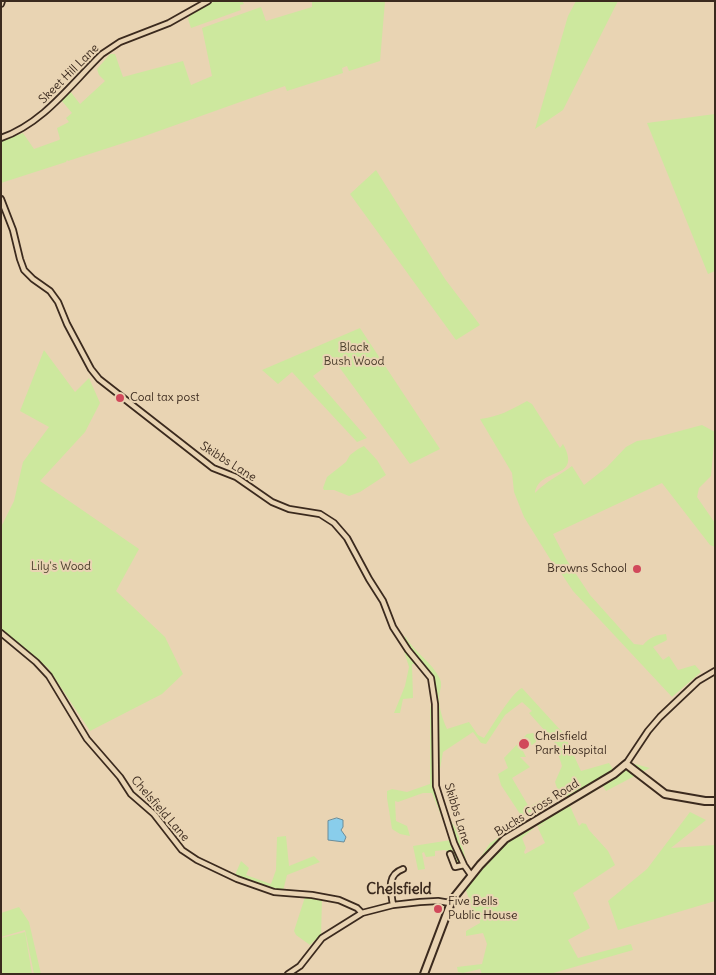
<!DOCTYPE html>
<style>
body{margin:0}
#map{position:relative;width:716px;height:975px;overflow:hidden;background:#e9d4b3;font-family:Delius,sans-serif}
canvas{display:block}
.frame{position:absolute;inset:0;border:2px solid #3b2a1e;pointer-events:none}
</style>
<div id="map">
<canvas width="716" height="975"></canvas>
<div class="frame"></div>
</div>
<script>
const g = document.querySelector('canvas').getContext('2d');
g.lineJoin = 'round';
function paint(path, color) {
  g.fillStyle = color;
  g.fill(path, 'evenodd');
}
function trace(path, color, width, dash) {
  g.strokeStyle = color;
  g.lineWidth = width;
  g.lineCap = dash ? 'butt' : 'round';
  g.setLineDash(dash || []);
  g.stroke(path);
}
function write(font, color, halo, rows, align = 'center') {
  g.font = font + ' Delius,sans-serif';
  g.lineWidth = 4;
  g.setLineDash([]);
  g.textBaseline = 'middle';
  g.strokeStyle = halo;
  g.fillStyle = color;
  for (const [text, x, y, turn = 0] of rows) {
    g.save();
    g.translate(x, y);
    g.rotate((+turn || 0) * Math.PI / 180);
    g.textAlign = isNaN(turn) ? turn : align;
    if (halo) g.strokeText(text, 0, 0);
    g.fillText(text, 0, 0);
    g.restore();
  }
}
const green = new Path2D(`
 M215,1H242L244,4L240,5L241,10L191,28L188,19L190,15Z
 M312,1H385L380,61L349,71L347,66L342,68L343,73L287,91L285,86L142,137L68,161L67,160L66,162L1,183V141L23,133L34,149L59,140L60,139L57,128L69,122L66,118L72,113L61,100L70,91L80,104L105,81L99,75L97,69L110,54H115L123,77L183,61L191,85L212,76L202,28L261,7L266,21L312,7Z
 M576,1H618L563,110L535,129L568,16Z
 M715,114V271L708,274L647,123Z
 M376,170L445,279L480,325L456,340L350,194Z
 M360,328L440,449L410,464L334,360L313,376L367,438L357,442L292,372L278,384L262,370Z
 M44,350L75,392L89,378L100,403L85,432L40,481L139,549L116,591L165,637L183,674L162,694L90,731L48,668L1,630V527L14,501L23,462L49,427L20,411Z
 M527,401L532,404L560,448L563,444C583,481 539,466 535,493C546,481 559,476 572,466L584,485L607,467L626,447L637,441L650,439L702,425L715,432L711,476L699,488L697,497L715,523V547L710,545L662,483L553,534L566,559L590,595L634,644L643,645C650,637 656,635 666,634L667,640L653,647L663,660L669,656L678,670L695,665L701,672L672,697L573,591L557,567H555L524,517L514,492L512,473L480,419C498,417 511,410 527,401Z
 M364,446L377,460L386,475L360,492L349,496L334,490H324L323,488L327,477L346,462L350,455L358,449Z
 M405,636C414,652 433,663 440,679C443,686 439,691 439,698C439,709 443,720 447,729L469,722L478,735L484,738C491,728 512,692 522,688L564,734L581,771L609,763L614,771L635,764L650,768L606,791L603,786L578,801L574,796L560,797L555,782L562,766L554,741L529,713L532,711L522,702L505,715L486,744L481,743L473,732L443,752L436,791L452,823L459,833L466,860L459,865L451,853L445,850L435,851V856L426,857L424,852L422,853L425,869L418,870L413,846L451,840L432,793H423L398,802L395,801L396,821L407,826L410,836L400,834L392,829L387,798V791L392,789L407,792L430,784V710L432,695L428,678L417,664H412L413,698L403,699L400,713H394L405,686L409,667L403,648Z
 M533,733L537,737L536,742L532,745L527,742L522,749L526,757H520L530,767L512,778L529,807L549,796L553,799L522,817L501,785L498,774L508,768L504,758L527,734Z
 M569,804L579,826L582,823L586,824L589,830L608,851L615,865L573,893L590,928L568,940L578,958L631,944L633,950L550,974H482L480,969L463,973L458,972L457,967L482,964L487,944L483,933L466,936V931L480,923V921H476L466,890L486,864L491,866L486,863H477L490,843L530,819L534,828L522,838L526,848L524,852L525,854L545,843L538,828L548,822L538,827L536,823Z
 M690,812L706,820L671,848L715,845V901L618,930L608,901L647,869Z
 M286,836L289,866L314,856L320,862L287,875L283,891L235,875L241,861L249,868L246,875L271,884L276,870L277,837Z
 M305,897L322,899L321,936L314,941L310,945L296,935L294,931Z
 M19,907L29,922L41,974H34L25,930L1,937V913Z
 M25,932L32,974H1V938Z`);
const water = new Path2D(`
 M337,818L343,820V827L341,830L346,837L344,842L328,840V821Z`);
const street = new Path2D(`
 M1,4L2,1
 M1,138C44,123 71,84 102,54L120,42L169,23L208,1
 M1,199L13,230L20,259L24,270L33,279L50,291L58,302L67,324L91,369L99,379L213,468L236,477L272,502L289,509L320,514L334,523L347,538L369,579L383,601L393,627L408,650L431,678L435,704L436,786L454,843L464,865L471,875
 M1,633L36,662L49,676L87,739L120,777L131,794L154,814L182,850L197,860L237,879L274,892L312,895L339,900L357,908L362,913
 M626,764L648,731L660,717L698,681L715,671
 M450,854L455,867L464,865
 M393,905C391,891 386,875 403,869
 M288,974L300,966L322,938L362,913L393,905L420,902L438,901L450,903`);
const secondary = new Path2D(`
 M424,974L452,900L480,865L505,839L614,774L626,764L665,794L705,801H715`);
const markers = [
 [120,398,5,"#d1495b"],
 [637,569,5,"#d1495b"],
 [524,744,6,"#d1495b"],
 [438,909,5,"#d1495b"]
];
const streetNames = [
 ["Skeet Hill Lane",69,74,-45],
 ["Skibbs Lane",228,462,32],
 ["Bucks Cross Road",537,808,-32],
 ["Chelsfield Lane",160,809,49],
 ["Skibbs Lane",457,814,73]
];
const parkNames = [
 ["Black",354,348],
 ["Bush Wood",354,362],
 ["Lily's Wood",61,567]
];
const poiNames = [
 ["Coal tax post",130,398],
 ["Browns School",627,569,"right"],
 ["Chelsfield",535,737],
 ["Park Hospital",535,751],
 ["Five Bells",448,902],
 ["Public House",448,916]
];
const quarterNames = [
 ["Chelsfield",399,890]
];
paint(green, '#cde89e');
paint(water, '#89cdeb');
trace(water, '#6a8c99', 1);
trace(street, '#3b2a1e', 8);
trace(secondary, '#3b2a1e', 10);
trace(street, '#e9d4b3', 4.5);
trace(secondary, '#e9d4b3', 6);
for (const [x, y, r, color] of markers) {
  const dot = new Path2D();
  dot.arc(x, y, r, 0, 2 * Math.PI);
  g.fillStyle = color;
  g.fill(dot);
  trace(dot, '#e9d4b3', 2);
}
write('12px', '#3b2a1e', '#e9d4b3', streetNames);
write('12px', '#4a3d2b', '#e9d4b3', parkNames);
write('12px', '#3b2a1e', '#e9d4b3', poiNames, 'left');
write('bold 15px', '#3b2a1e', '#e9d4b3', quarterNames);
</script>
